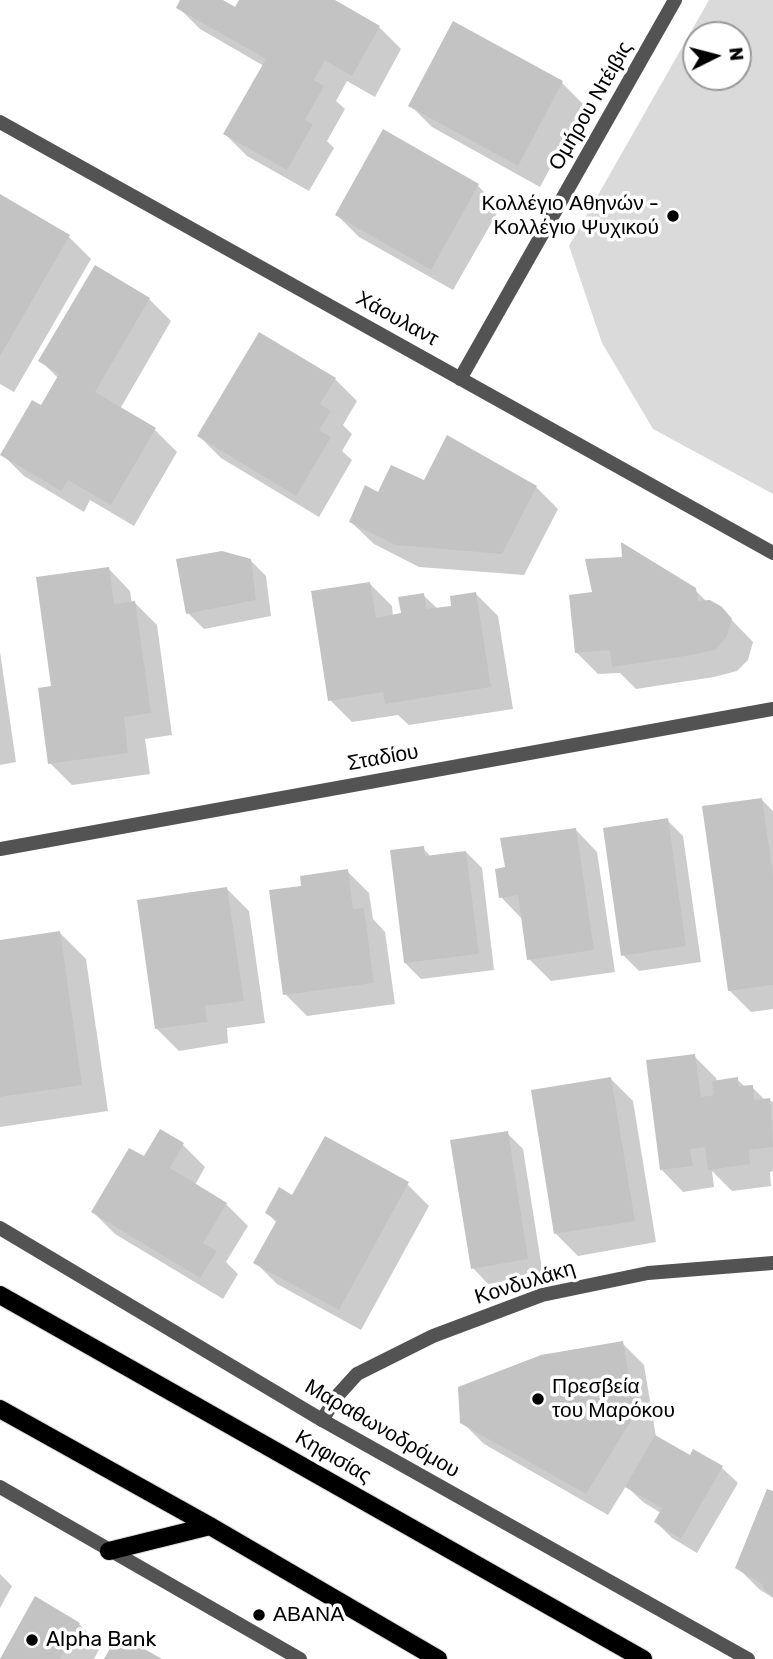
<!DOCTYPE html>
<meta charset="utf-8">
<style>
body{margin:0}
#map{position:relative;width:773px;height:1659px;overflow:hidden;background:#fff;font-family:Rubik,sans-serif}
canvas{display:block}
.north{position:absolute;left:682px;top:21px;width:70px;height:70px;box-sizing:border-box;background:#fff;border:2px solid #999;border-radius:50%;rotate:84deg;font-size:19px;font-weight:700;line-height:28px;text-align:center;color:#000}
.north::after{content:'';display:block;margin:auto;width:24px;height:32px;background:#000;clip-path:polygon(50% 0,100% 100%,50% 72%,0 100%)}
</style>
<div id="map">
<canvas width="773" height="1659"></canvas>
<div class="north">N</div>
</div>
<script>
const g = document.querySelector('canvas').getContext('2d');
g.lineJoin = 'round';
function paint(path, color) {
  g.fillStyle = color;
  g.fill(path, 'evenodd');
}
function trace(path, color, width, dash) {
  g.strokeStyle = color;
  g.lineWidth = width;
  g.lineCap = dash ? 'butt' : 'round';
  g.setLineDash(dash || []);
  g.stroke(path);
}
function write(font, color, halo, rows, align = 'center') {
  g.font = font + ' Rubik,sans-serif';
  g.lineWidth = 7;
  g.setLineDash([]);
  g.textBaseline = 'middle';
  g.strokeStyle = halo;
  g.fillStyle = color;
  for (const [text, x, y, turn = 0] of rows) {
    g.save();
    g.translate(x, y);
    g.rotate((+turn || 0) * Math.PI / 180);
    g.textAlign = isNaN(turn) ? turn : align;
    if (halo) g.strokeText(text, 0, 0);
    g.fillText(text, 0, 0);
    g.restore();
  }
}
const green = new Path2D(`
 M709,0H773V494L653,429L602,343L569,246ZM696,35H738V77H696Z`);
const shadow = new Path2D(`
 M182,0H219L236,10L241,0H331L379,27L401,49L375,97L347,81L336,101L345,109L327,141L334,148L309,191L247,156L225,134L264,66L200,29L178,7Z
 M562,83L584,105L540,187L432,127L410,105Z
 M384,131L478,186L500,208L453,290L359,237L337,215Z
 M0,196L69,237L91,259L14,392L0,384Z
 M149,299L171,321L120,409L155,430L177,452L134,526L90,500L84,512L24,476L2,454L41,408L59,379L41,361Z
 M335,379L357,401L343,425L352,434L342,451L352,460L319,517L221,458L199,436Z
 M425,483L536,487L558,509L524,575L419,567L374,544L351,522L378,495Z
 M250,560L266,576L271,616L204,629L188,613Z
 M108,568L130,591L132,604L135,603L157,625L172,735L145,739L150,774L72,785L50,763L53,688Z
 M370,584L392,606L393,616L402,615L423,595L438,609L453,607L476,594L498,616L513,709L409,725L398,715L352,722L330,700Z
 M694,589L707,602L721,609L753,642L748,660L737,671L714,677L636,689L620,673L598,674L576,652Z
 M0,652L16,762L0,765Z
 M761,799L773,811V1009L751,1012L729,990Z
 M667,820L683,836L701,962L639,971L623,955Z
 M575,829L597,852L615,972L551,981L529,959L523,920L501,897L507,869Z
 M423,848L431,857L466,852L482,868L494,970L421,979L405,963Z
 M347,871L369,893L373,919L385,932L395,1004L307,1016L285,994L303,887Z
 M227,889L249,911L265,1023L227,1028L228,1043L179,1051L157,1029Z
 M60,933L86,959L108,1111L0,1127V942Z
 M694,1056L716,1078L717,1082L737,1079L745,1087H752L765,1100L769,1099L773,1103V1171L770,1172L771,1186L732,1191L712,1171L714,1187L683,1192L661,1169Z
 M611,1079L633,1101L656,1242L578,1256L556,1234Z
 M161,1131L183,1145L205,1167L195,1185L226,1204L248,1226L226,1262L238,1274L223,1299L115,1234L93,1212L144,1159Z
 M507,1133L523,1149L543,1275L488,1284L473,1268Z
 M407,1184L429,1206L361,1330L277,1284L255,1262L277,1223L267,1213L293,1197Z
 M622,1343L644,1365L656,1437L690,1457L722,1468L738,1483L697,1553L672,1538L656,1522L661,1513L643,1502L626,1486L608,1515L484,1444L462,1422Z
 M773,1493V1598L759,1589L737,1567Z
 M0,1574L12,1586L0,1608Z
 M79,1624L101,1646L94,1659H0Z`);
const building = new Path2D(`
 M180,0H223L235,7L239,0H335L380,26L352,76L325,60L314,80L324,86L305,120L313,124L287,170L223,134L266,59L176,8Z
 M453,21L563,81L518,166L408,106Z
 M383,129L479,184L431,270L335,215Z
 M0,194L70,235L0,356Z
 M95,265L150,298L95,392L156,428L111,505L68,480L61,491L0,455L32,400L41,405L59,374L38,361Z
 M259,332L336,378L320,404L331,411L319,430L331,437L296,496L197,436Z
 M447,435L537,486L502,554L396,545L349,522L365,485L378,492L391,465L424,480Z
 M621,542L696,588L698,601L710,600L722,607L732,619L726,638L715,650L692,655L612,667L610,650L575,653L569,595L592,592L585,559L622,557Z
 M222,551L251,559L256,600L186,614L176,559Z
 M109,567L114,604L135,601L151,713L124,717L128,753L48,764L38,688L51,686L36,577Z
 M370,582L376,618L401,613L398,597L424,593L426,609L451,606L450,596L476,592L491,687L385,704L383,692L328,701L311,591Z
 M762,798L773,875V985L728,991L702,806Z
 M668,818L686,946L621,956L603,828Z
 M576,828L594,950L527,960L518,895L499,898L495,869L505,867L500,838Z
 M424,846L425,856L466,851L479,954L404,963L390,850Z
 M348,869L353,909L364,908L374,983L283,995L269,890L301,886L300,876Z
 M227,887L244,1001L205,1006L207,1022L155,1029L137,900Z
 M60,931L82,1085L0,1097V940Z
 M695,1054L701,1097L714,1095L712,1081L738,1077V1086L753,1085L754,1100L770,1098L773,1147L749,1150L750,1164L708,1170L705,1147L690,1149L693,1166L660,1170L646,1060Z
 M611,1077L635,1221L554,1234L531,1090Z
 M160,1129L184,1143L170,1168L227,1203L203,1243L217,1251L200,1278L91,1212L129,1148L144,1156Z
 M508,1131L528,1259L471,1269L450,1140Z
 M325,1136L409,1182L339,1310L253,1263L277,1220L265,1213L279,1187L292,1195Z
 M623,1341L635,1414L586,1494L460,1423L458,1387L541,1355Z
 M655,1435L690,1455L693,1449L723,1466L681,1539L654,1522L662,1508L625,1487Z
 M767,1489L773,1491V1597L764,1590L762,1584L735,1568Z
 M35,1596L80,1623L60,1659H0Z
 M118,1634L162,1659H104Z`);
const minor = new Path2D(`
 M0,122L773,553
 M460,379L675,0
 M0,849L773,709
 M322,1420L338,1395L357,1374L433,1336L542,1295L648,1273L773,1263`);
const tertiary = new Path2D(`
 M0,1228L322,1420L748,1659
 M0,1487L300,1659`);
const primary = new Path2D(`
 M0,1295L643,1659
 M0,1409L210,1526L438,1659
 M109,1551L210,1526`);
const markers = [
 [673,216,7,"#000"],
 [538,1399,7,"#000"],
 [259,1615,7,"#000"],
 [32,1640,7,"#000"]
];
const streetNames = [
 ["Ομήρου Ντέιβις",591,106,-60],
 ["Χάουλαντ",397,319,29],
 ["Σταδίου",383,758,-10],
 ["Κονδυλάκη",525,1283,-17],
 ["Μαραθωνοδρόμου",382,1429,30],
 ["Κηφισίας",333,1457,30]
];
const poiNames = [
 ["Κολλέγιο Αθηνών -",659,204,"right"],
 ["Κολλέγιο Ψυχικού",659,228,"right"],
 ["Πρεσβεία",552,1387],
 ["του Μαρόκου",552,1411],
 ["ΑΒΑΝΑ",273,1615],
 ["Alpha Bank",46,1640]
];
paint(green, '#dadada');
paint(shadow, '#0003');
paint(building, '#c3c3c3');
trace(primary, '#dbdbdb', 20);
trace(minor, '#535353', 14);
trace(tertiary, '#535353', 14);
trace(primary, '#000', 18);
for (const [x, y, r, color] of markers) {
  const dot = new Path2D();
  dot.arc(x, y, r, 0, 2 * Math.PI);
  g.fillStyle = color;
  g.fill(dot);
  trace(dot, '#fff', 2.5);
}
write('21px', '#000', '#fff', streetNames);
write('21px', '#000', '#fff', poiNames, 'left');
</script>
